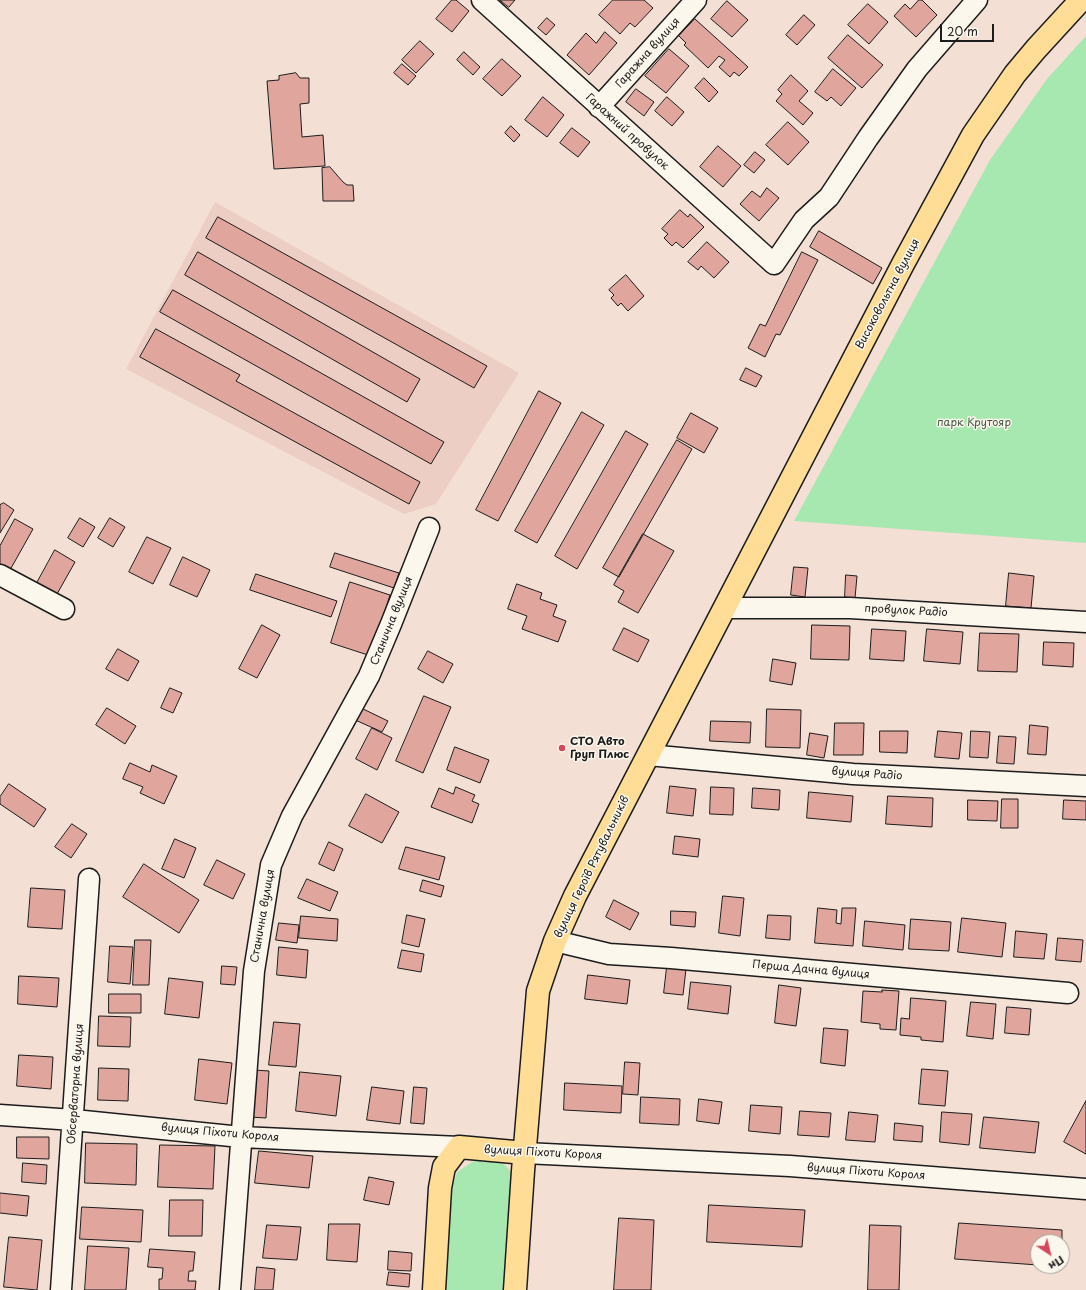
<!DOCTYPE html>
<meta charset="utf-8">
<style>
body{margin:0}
#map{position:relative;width:1086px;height:1290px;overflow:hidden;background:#f3dfd4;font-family:"Playpen Sans",sans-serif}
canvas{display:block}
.north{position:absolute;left:1030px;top:1234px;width:40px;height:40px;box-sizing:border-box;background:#fbf7ec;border:1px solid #a29f99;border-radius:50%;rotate:145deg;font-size:11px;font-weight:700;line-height:16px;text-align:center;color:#1c1c1c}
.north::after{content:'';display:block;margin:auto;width:14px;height:18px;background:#d1495b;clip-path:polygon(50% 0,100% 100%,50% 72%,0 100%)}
.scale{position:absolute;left:940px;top:24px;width:54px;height:18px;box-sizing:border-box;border:2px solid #1c1c1c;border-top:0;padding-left:5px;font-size:12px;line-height:14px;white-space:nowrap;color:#1c1c1c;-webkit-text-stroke:3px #fbf7ec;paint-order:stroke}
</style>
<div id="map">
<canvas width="1086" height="1290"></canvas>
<div class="north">Пн</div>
<div class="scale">20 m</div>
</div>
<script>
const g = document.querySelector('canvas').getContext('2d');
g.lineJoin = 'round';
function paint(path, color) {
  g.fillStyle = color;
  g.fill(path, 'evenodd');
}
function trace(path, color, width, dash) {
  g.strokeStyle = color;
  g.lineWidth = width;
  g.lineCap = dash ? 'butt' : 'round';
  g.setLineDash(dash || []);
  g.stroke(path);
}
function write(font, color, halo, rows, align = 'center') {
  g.font = font + ' "Playpen Sans",sans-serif';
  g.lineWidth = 3;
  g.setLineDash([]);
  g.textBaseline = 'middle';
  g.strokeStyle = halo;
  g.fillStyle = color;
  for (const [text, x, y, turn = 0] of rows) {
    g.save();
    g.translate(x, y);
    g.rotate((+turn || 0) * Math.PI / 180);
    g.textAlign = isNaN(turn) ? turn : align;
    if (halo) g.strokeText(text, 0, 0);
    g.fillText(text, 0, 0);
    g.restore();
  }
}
const built = new Path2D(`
 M215,202L519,373L436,504L404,514L126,369Z`);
const green = new Path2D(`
 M1086,36V543L794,521L990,160L1047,79Z
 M484,1160L504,1164L512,1173L504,1290H445L450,1195L457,1172L472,1162Z`);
const building = new Path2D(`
 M452,0H456L469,11L452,32L436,19Z
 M500,0H515L509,7Z
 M613,0H644L653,8L635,27L630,23L620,34L599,15Z
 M919,0H922L937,15L916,37L894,16L905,4L910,9Z
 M727,1L748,20L732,37L711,19Z
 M868,4L888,22L869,44L848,25Z
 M804,15L815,25L797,45L786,35Z
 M547,18L555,25L546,35L538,28Z
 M695,19L748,67L739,76L734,72L730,77L719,67L725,60L719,56L708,68L684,45L686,43L679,36Z
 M605,32L617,43L589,75L567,55L586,33L596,43Z
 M848,35L883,65L862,88L828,58Z
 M420,41L434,54L416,73L402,60Z
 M669,49L689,66L666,93L645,76Z
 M464,52L480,67L473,75L457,60Z
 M502,59L521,76L502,96L483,79Z
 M402,64L416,76L408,85L394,73Z
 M833,69L856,88L841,106L831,97L827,101L815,92Z
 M296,73L300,78H309V103L300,104L302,137L323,135L325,166L274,169L267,81L279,80V76Z
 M791,75L808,91L799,101L813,113L803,125L776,101L782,94L778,90Z
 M704,78L718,92L709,102L695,88Z
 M636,89L654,102L644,116L626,102Z
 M543,97L564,115L547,137L525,120Z
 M667,97L684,112L672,126L655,111Z
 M788,122L809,142L788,165L766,145Z
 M511,126L520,135L514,142L505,133Z
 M572,128L590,142L578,157L560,143Z
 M718,146L741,166L723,187L700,167Z
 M755,152L765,160L754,173L744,165Z
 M330,167L343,182L347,185H353L354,201H323L322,168Z
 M767,188L779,198L759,221L740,204L752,191L760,197Z
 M680,210L688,217L690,214L704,227L683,248L676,242L672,246L664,238L668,234L662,229Z
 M218,217L487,366L474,388L206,238Z
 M819,231L882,268L873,284L810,247Z
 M707,242L729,262L714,278L701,266L698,270L688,262Z
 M198,252L420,379L407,402L185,275Z
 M802,252L818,260L780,335L776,334L765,357L748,348L760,324L765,326Z
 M626,275L644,296L628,311L621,303L618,306L611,298L614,295L609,290Z
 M173,290L444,442L431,464L160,312Z
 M156,329L240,375L236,381L420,482L409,504L140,357Z
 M746,368L762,376L756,387L740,380Z
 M539,391L561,403L498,521L476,510Z
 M582,412L604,425L537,543L515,531Z
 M691,413L718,428L704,453L677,438Z
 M626,431L648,444L577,569L555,556Z
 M677,440L692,449L619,577L603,568Z
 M4,503L14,510L0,533V505Z
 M80,518L95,527L83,547L68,538Z
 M110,518L125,527L113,547L98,538Z
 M15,519L33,529L10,570L0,564V546Z
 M643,534L674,551L638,613L618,602L624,591L614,585Z
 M147,537L171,548L153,584L129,572Z
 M55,550L75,562L57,594L37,583Z
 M335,553L399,573L394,588L330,567Z
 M183,557L210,570L197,597L170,585Z
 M794,567L808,568L805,597L791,595Z
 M1009,573L1034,576L1031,608L1006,606Z
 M256,574L337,601L331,617L250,590Z
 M846,575L857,576L855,598L845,597Z
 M350,582L390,595L371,656L331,643Z
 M517,584L542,593L540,599L557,605L553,616L566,621L558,642L522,629L527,616L508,609Z
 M262,625L280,635L257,678L239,669Z
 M812,625L850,626L849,660L811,659Z
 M624,628L649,640L638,662L613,650Z
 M872,629L906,631L904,661L870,659Z
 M927,629L963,632L960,664L924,661Z
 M980,633L1019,634L1017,672L978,671Z
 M1044,642L1074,643L1073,667L1043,665Z
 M118,649L139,661L128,681L106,669Z
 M428,651L453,664L443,683L418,669Z
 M773,659L796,663L792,685L770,681Z
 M170,688L182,693L173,713L161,708Z
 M424,696L451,707L423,773L396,761Z
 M359,707L388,721L382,732L353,719Z
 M107,708L136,726L125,744L96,725Z
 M767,709L801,710L800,748L766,747Z
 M711,721L751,722L750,743L710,741Z
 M835,723H864L863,755H834Z
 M1030,725L1048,727L1046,755L1028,754Z
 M372,728L392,738L377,770L356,759Z
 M880,731H908L907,753L880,752Z
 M938,731L962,733L959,759L935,757Z
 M971,731L990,732L988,758L970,757Z
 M810,733L828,736L824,758L807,755Z
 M999,736L1016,737L1014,764L997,763Z
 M455,747L489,760L480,783L447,770Z
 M130,763L150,772L152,765L177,776L164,804L140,793L143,787L123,779Z
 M9,784L46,809L34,827L0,804V797Z
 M670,786L696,789L693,816L667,813Z
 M456,787L475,795L472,801L479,804L472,823L431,807L439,788L453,794Z
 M711,787L734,788L733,815L710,814Z
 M753,788L780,790L779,810L752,808Z
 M809,792L853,796L851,822L807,818Z
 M366,794L399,812L382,843L349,826Z
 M888,796L933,798L932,827L886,824Z
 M1002,799H1018V828H1001Z
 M968,800L998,801L997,821L968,820Z
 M1064,800L1086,801V820L1063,819Z
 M72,824L87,834L71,858L55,847Z
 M675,836L700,839L698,857L673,854Z
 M175,839L196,848L184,878L162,869Z
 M329,842L343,849L334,871L319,864Z
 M406,847L445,857L439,880L399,869Z
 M217,860L245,874L233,899L204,885Z
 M144,864L199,900L179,933L123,897Z
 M307,879L338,892L330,911L298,898Z
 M423,880L444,886L441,897L420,891Z
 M31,888L65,890L62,929L28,927Z
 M723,896L744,898L740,936L719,933Z
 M614,900L639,913L630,930L606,917Z
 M818,908L837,910L836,923L841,924L842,908H856L853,946L815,943Z
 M671,911L696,912L695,927L671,925Z
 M407,915L425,919L419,947L402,943Z
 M768,915L791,916L790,940L766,938Z
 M301,916L338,919L337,941L299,938Z
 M962,918L1006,923L1002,957L958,952Z
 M911,919L951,922L949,951L909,949Z
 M865,921L905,925L903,950L863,946Z
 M279,923L299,925L297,943L276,940Z
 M1016,931L1047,934L1044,959L1014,957Z
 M1058,938L1083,940L1081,962L1056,960Z
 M135,940H151L149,985H133Z
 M110,946L133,947L130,984L108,982Z
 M279,947L308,950L306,978L277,975Z
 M402,950L424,954L421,972L398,968Z
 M222,966L237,967L235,985L221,984Z
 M667,967L686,969L683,995L664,993Z
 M588,975L630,980L627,1004L585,999Z
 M19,976L59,978L57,1007L18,1004Z
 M169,978L203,982L199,1018L165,1014Z
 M691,982L731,986L728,1014L688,1009Z
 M779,985L801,988L796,1026L775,1023Z
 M882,990L899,991L896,1030L880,1029V1024L861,1022L863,991L882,992Z
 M109,994H141V1013H109Z
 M911,998L946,1001L943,1042L921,1040V1037L900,1035L901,1018L909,1019Z
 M971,1002L996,1004L993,1039L967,1036Z
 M1007,1007L1031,1009L1029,1035L1005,1033Z
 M99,1016L131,1017L130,1047L98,1046Z
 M274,1022L300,1024L296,1067L269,1065Z
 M824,1028L848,1030L845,1066L821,1063Z
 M19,1055L53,1057L51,1089L17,1086Z
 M199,1059L232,1063L227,1104L195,1100Z
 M625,1062L640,1063L638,1095L623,1094Z
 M99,1068L129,1069L128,1101L98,1100Z
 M922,1069L948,1071L945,1106L919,1104Z
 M254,1070L269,1071L266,1118L250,1117Z
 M300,1072L341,1076L336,1116L296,1111Z
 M565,1083L622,1086L621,1113L564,1110Z
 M372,1087L404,1091L400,1124L367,1120Z
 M414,1087L427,1088L424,1124L411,1123Z
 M641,1097L680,1099L679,1125L640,1123Z
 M699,1099L722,1102L719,1124L697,1121Z
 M1086,1101V1154L1064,1142Z
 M751,1105L782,1107L780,1134L749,1131Z
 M800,1111L831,1113L829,1137L798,1135Z
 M849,1112L878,1115L875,1142L846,1140Z
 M942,1112L972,1114L969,1145L940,1142Z
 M984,1117L1039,1122L1035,1153L980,1148Z
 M895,1123L923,1126L922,1142L894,1140Z
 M17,1137H49V1159L17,1158Z
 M86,1143L137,1144L136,1185L85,1183Z
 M160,1145L215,1146L213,1189L158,1187Z
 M259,1151L313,1156L309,1188L255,1183Z
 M23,1163L47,1165L46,1184L22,1182Z
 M369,1177L394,1182L389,1205L364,1200Z
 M0,1193L29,1196L27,1216L0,1213Z
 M170,1200H203L202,1236H169Z
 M709,1205L805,1210L802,1247L707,1242Z
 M82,1207L143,1210L141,1242L80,1239Z
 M619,1218L654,1220L651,1290H614Z
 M959,1223L1062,1230V1242H1038V1265L955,1259Z
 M329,1224H360L357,1262L327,1260Z
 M267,1225L301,1227L297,1260L263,1258Z
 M870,1225L901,1226L899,1290H868Z
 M9,1237L42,1240L37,1290L4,1287Z
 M88,1246L129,1248L126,1290H85Z
 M150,1249L195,1252L193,1271H189L188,1281H196L195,1290H159V1279H162L163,1268L148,1267Z
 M389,1251L412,1253L411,1271L388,1270Z
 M257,1267L275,1269L273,1290H255Z
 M389,1272L410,1274L409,1287L387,1285Z`);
const minor = new Path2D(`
 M482,0L774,264L804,220L829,197L868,138L917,69L977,0
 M599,107L696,0
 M0,575L64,609
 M725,608H850L1086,622
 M648,755L853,774L1086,786
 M555,941L609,954L671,958L1068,993
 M0,1115L74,1120L241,1137L459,1147
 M525,1153L790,1166L1086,1189
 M61,1290L89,879
 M230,1290L254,971L271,865L292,816L369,676L391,624L429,528`);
const major = new Path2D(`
 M434,1290L440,1188L444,1167L459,1147L525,1153
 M515,1290L523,1171L538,991L555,941L575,896L903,264L973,135L1015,74L1036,49L1081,0`);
const markers = [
 [562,748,4,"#d1495b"]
];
const streetNames = [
 ["Гаражна вулиця",648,53,-48],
 ["Гаражний провулок",627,132,42],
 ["Високовольтна вулиця",888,294,-62],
 ["провулок Радіо",906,611,3],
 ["Станична вулиця",392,621,-68],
 ["вулиця Радіо",867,774,4],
 ["вулиця Героїв Рятувальників",592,867,-64],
 ["Станична вулиця",263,916,-80],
 ["Перша Дачна вулиця",811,970,5],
 ["Обсерваторна вулиця",76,1084,-86],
 ["вулиця Піхоти Короля",220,1133,5],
 ["вулиця Піхоти Короля",543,1153,3],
 ["вулиця Піхоти Короля",866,1172,4]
];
const parkNames = [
 ["парк Крутояр",974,423]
];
const poiNames = [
 ["СТО Авто",570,742],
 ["Груп Плюс",570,755]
];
paint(built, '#edcec4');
paint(green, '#a7e7b0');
paint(building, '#e0a69d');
trace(building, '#1c1c1c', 1);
trace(minor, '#1c1c1c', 23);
trace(major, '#1c1c1c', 25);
trace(minor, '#fbf7ec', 20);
trace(major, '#ffdd96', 22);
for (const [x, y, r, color] of markers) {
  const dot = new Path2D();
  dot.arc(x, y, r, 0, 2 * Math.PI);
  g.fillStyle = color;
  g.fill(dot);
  trace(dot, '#fbf7ec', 1.5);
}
write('11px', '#1c1c1c', '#fbf7ec', streetNames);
write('11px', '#465948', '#fbf7ec', parkNames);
write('bold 11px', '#1c1c1c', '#fbf7ec', poiNames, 'left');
</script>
